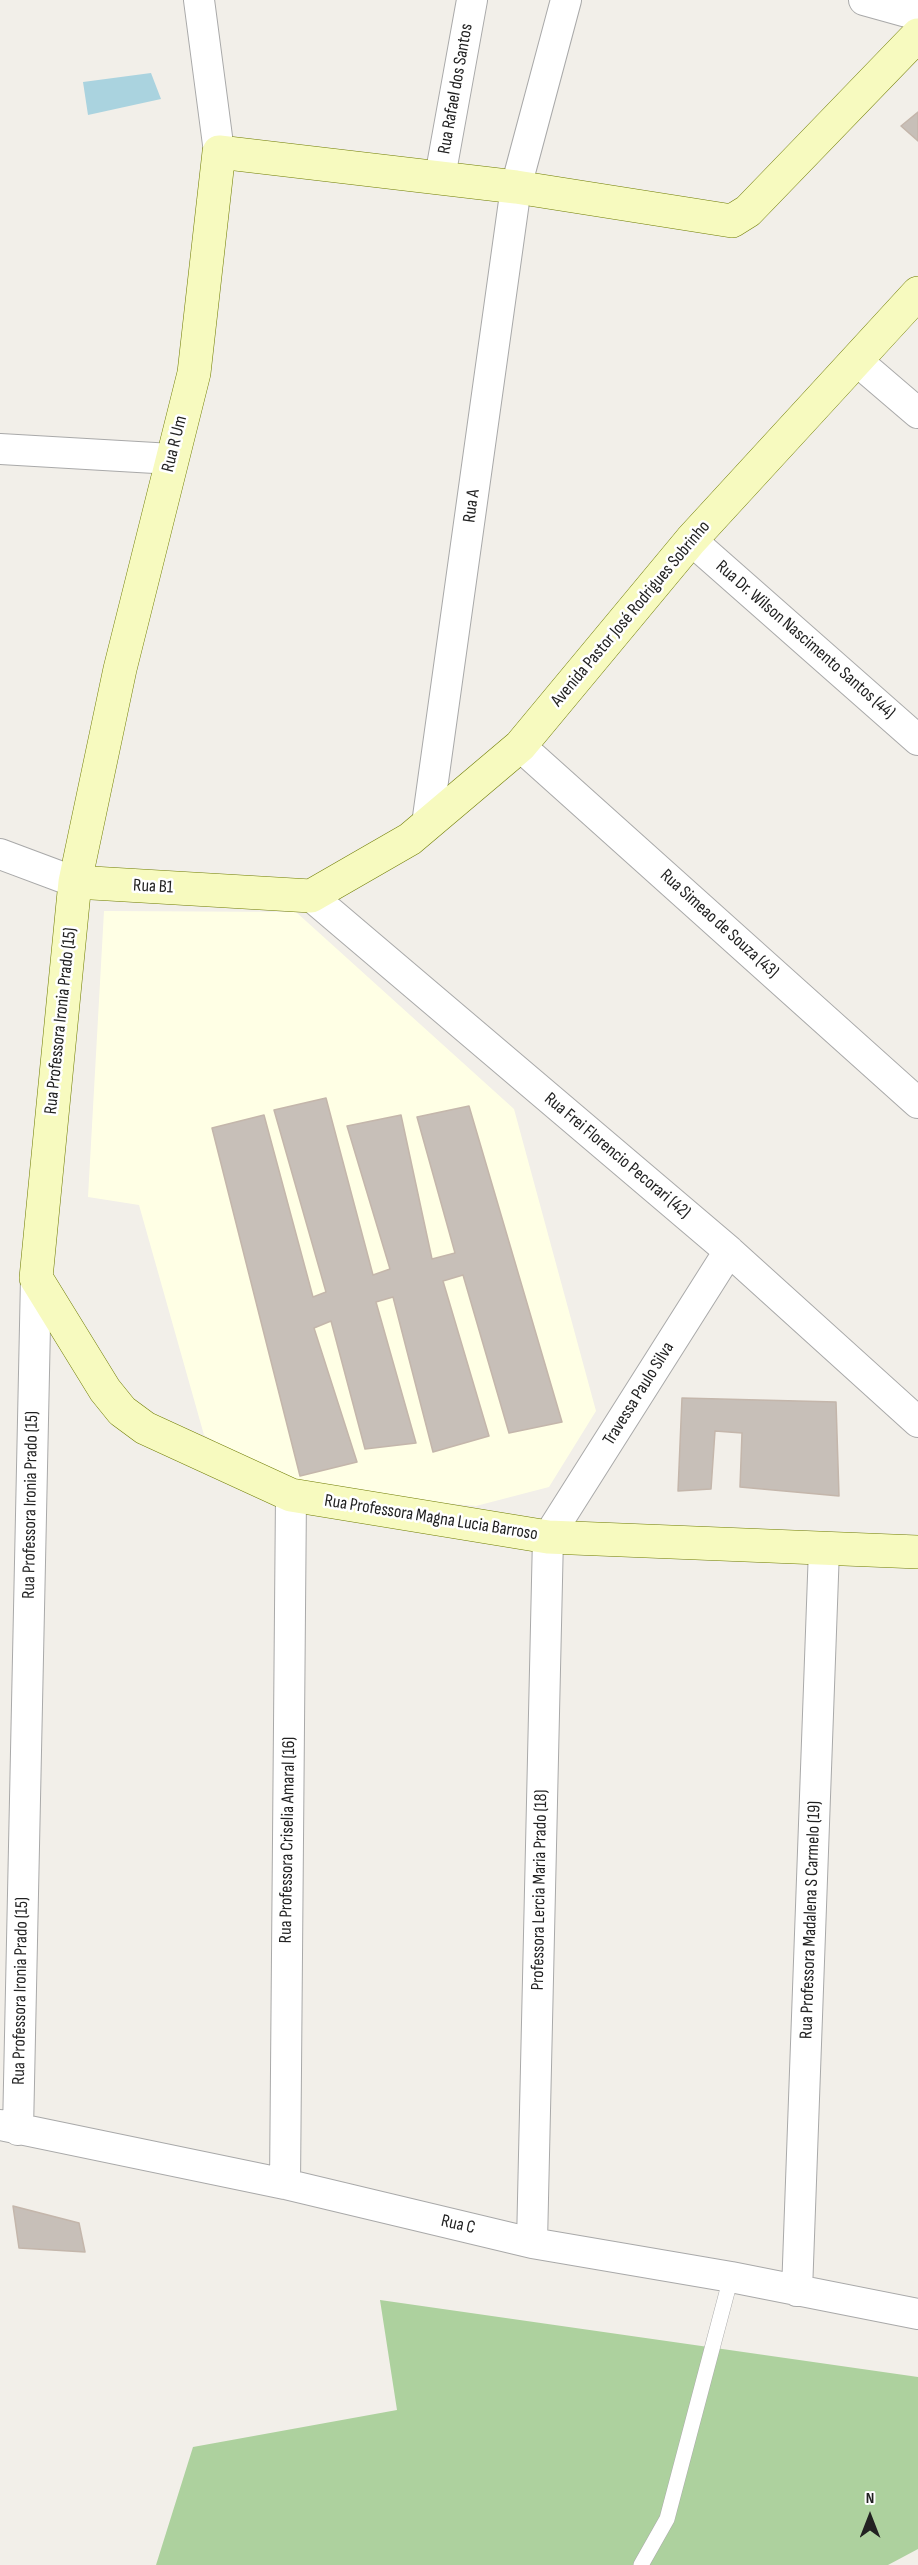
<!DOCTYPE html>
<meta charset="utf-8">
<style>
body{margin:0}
#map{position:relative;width:918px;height:2565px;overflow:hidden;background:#f2efe9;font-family:"Sofia Sans Condensed",sans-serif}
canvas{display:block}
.north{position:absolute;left:840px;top:2487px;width:60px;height:60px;-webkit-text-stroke:4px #fff;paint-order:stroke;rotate:0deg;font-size:16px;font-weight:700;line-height:24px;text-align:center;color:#222}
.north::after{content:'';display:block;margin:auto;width:21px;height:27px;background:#222;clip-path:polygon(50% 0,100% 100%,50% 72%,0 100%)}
</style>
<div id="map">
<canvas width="918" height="2565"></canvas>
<div class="north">N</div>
</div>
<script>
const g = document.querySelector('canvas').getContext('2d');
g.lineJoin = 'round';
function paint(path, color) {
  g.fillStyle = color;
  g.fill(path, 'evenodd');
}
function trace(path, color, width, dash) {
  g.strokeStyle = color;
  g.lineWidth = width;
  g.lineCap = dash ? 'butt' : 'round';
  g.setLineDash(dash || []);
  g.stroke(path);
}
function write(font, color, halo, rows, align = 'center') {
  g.font = font + ' "Sofia Sans Condensed",sans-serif';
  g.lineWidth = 5;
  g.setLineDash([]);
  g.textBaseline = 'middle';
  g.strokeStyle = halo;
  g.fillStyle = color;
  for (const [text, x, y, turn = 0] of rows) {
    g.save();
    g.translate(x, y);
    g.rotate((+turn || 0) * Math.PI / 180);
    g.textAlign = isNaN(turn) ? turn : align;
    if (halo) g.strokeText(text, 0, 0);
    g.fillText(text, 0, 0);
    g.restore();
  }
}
const education = new Path2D(`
 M104,911L296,912L514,1109L596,1411L549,1487L476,1506L296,1489L204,1435L139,1205L88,1197Z`);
const forest = new Path2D(`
 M380,2300L918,2377V2549L888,2565H156L193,2447L397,2410Z`);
const water = new Path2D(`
 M151,73L161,99L88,115L83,82Z`);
const building = new Path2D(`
 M918,112V141L901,126Z
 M326,1098L373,1275L390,1269L347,1126L401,1115L432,1259L455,1253L417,1117L469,1106L562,1422L509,1433L463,1275L443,1281L489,1436L433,1452L393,1297L376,1302L416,1443L365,1449L331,1321L314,1328L357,1462L300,1476L212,1128L264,1115L313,1297L326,1292L274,1110Z
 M682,1398L836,1402L839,1496L740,1487L742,1433L715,1431L711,1489L678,1491Z
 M13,2206L79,2223L85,2252L19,2248Z`);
const lane = new Path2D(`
 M641,2565L667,2519L731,2277`);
const street = new Path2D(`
 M199,0L219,152
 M864,0L918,15
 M440,177L472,0
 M856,360L918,413
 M0,449L172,459
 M691,540L918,740
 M520,746L918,1103
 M427,824L516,187L566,0
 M0,854L75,882
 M311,896L729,1251L918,1422
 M0,2125L285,2184L532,2243L731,2277L918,2314
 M18,2130L36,1278
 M285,2184L291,1495
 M532,2243L548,1537L729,1251
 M797,2291L824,1549`);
const secondary = new Path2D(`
 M918,35L748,211L732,221L516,187L219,152L194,373L120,669L75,882L36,1278L105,1390L122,1411L145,1428L291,1495L548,1537L918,1552
 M75,882L311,896L410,839L520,746L691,540L918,293`);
const streetNames = [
 ["Rua Rafael dos Santos",456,89,-80],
 ["Rua R Um",175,444,-76],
 ["Rua A",472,506,-82],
 ["Avenida Pastor José Rodrigues Sobrinho",631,614,-50],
 ["Rua Dr. Wilson Nascimento Santos (44)",805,640,41],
 ["Rua B1",153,887,3],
 ["Rua Simeao de Souza (43)",719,924,42],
 ["Rua Professora Ironia Prado (15)",61,1021,-84],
 ["Rua Frei Florencio Pecorari (42)",617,1156,40],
 ["Travessa Paulo Silva",639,1394,-58],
 ["Rua Professora Ironia Prado (15)",31,1505,-89],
 ["Rua Professora Magna Lucia Barroso",431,1518,9],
 ["Rua Professora Criselia Amaral (16)",288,1840,-89],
 ["Professora Lercia Maria Prado (18)",540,1890,-89],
 ["Rua Professora Madalena S Carmelo (19)",811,1920,-88],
 ["Rua Professora Ironia Prado (15)",21,1991,-89],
 ["Rua C",458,2225,13]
];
paint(education, '#ffffe5');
paint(forest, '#add19e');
paint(water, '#aad3df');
paint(building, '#c7bfb8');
trace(building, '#c4b6ab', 1.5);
trace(lane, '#a9a9a9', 16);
trace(street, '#a9a9a9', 32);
trace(secondary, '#707d05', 34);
trace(lane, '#fff', 15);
trace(street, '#fff', 30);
trace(secondary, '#f7fabf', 33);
write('18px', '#222', '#fff', streetNames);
</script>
